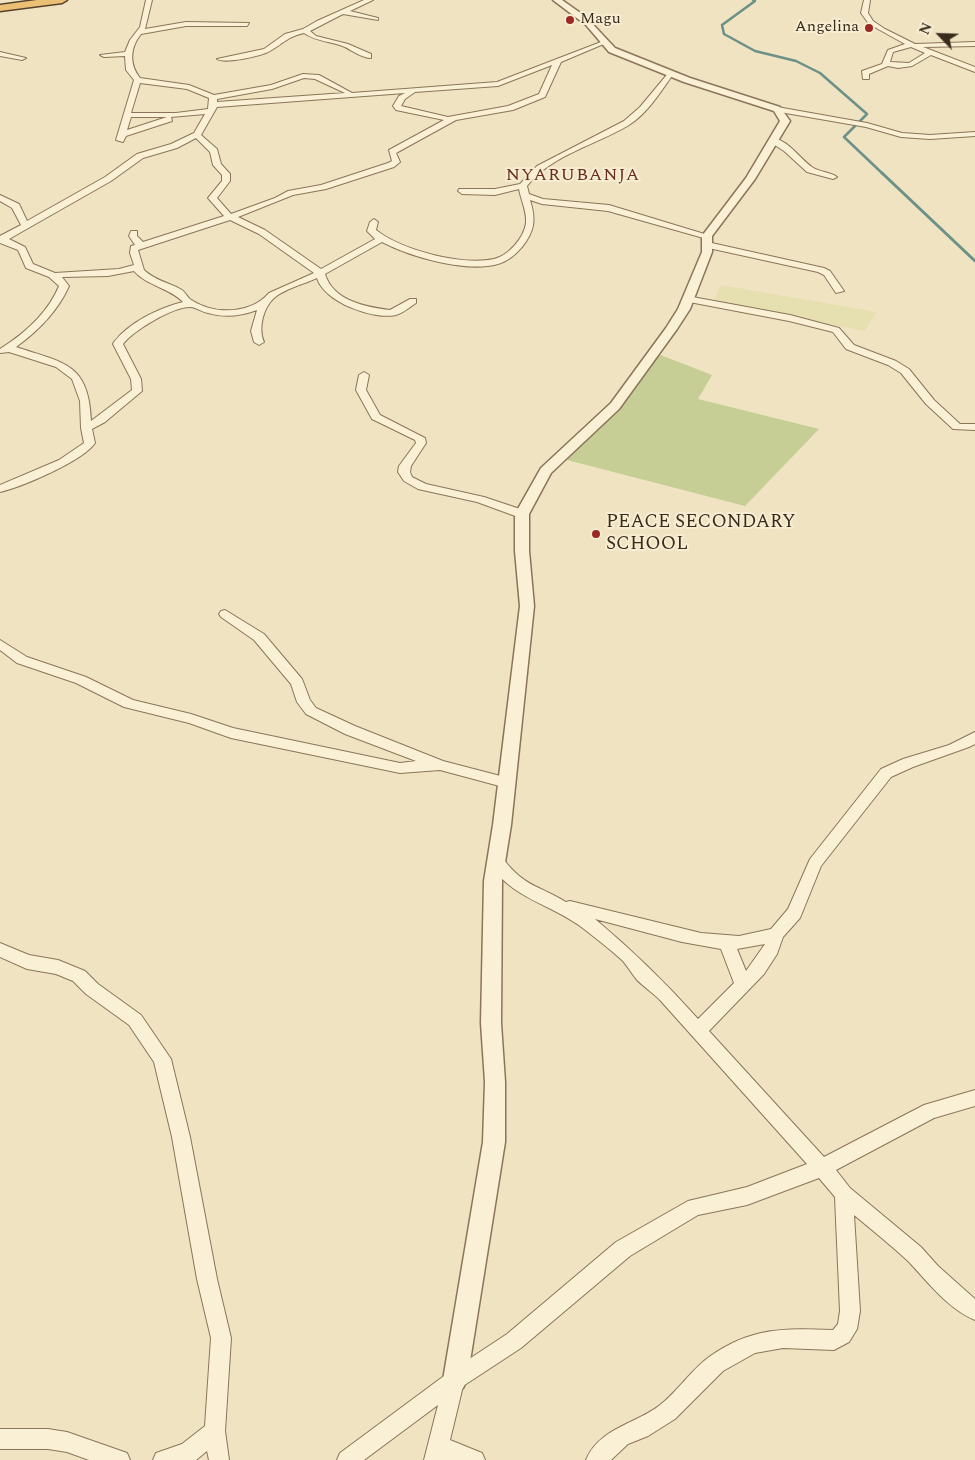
<!DOCTYPE html>
<style>
body{margin:0}
#map{position:relative;width:975px;height:1460px;overflow:hidden;background:#f0e3c2;font-family:Spectral,serif}
canvas{display:block}
.north{position:absolute;left:915px;top:10px;width:50px;height:50px;-webkit-text-stroke:4px #f7edd2;paint-order:stroke;rotate:294deg;font-size:14px;font-weight:700;line-height:20px;text-align:center;color:#392c1d}
.north::after{content:'';display:block;margin:auto;width:18px;height:22px;background:#392c1d;clip-path:polygon(50% 0,100% 100%,50% 72%,0 100%)}
</style>
<div id="map">
<canvas width="975" height="1460"></canvas>
<div class="north">N</div>
</div>
<script>
const g = document.querySelector('canvas').getContext('2d');
g.lineJoin = 'round';
function paint(path, color) {
  g.fillStyle = color;
  g.fill(path, 'evenodd');
}
function trace(path, color, width, dash) {
  g.strokeStyle = color;
  g.lineWidth = width;
  g.lineCap = dash ? 'butt' : 'round';
  g.setLineDash(dash || []);
  g.stroke(path);
}
function write(font, color, halo, rows, align = 'center') {
  g.font = font + ' Spectral,serif';
  g.lineWidth = 4;
  g.setLineDash([]);
  g.textBaseline = 'middle';
  g.strokeStyle = halo;
  g.fillStyle = color;
  for (const [text, x, y, turn = 0] of rows) {
    g.save();
    g.translate(x, y);
    g.rotate((+turn || 0) * Math.PI / 180);
    g.textAlign = isNaN(turn) ? turn : align;
    if (halo) g.strokeText(text, 0, 0);
    g.fillText(text, 0, 0);
    g.restore();
  }
}
const farmland = new Path2D(`
 M721,285L876,312L865,331L713,302Z`);
const green = new Path2D(`
 M658,354L712,375L698,399L819,429L745,506L567,460Z`);
const streamFar1 = new Path2D(`
 M753,0L755,1L722,25L724,34L755,51L796,61L820,73L867,114L844,137L883,174`);
const stream = new Path2D(`
 M882,173L975,261`);
const minor = new Path2D(`
 M146,0H152L145,29L186,22L249,23L247,26H186L141,34C130,48 129,64 140,78L189,85L214,95L271,85L303,74L319,75L352,93L497,82L601,42L606,43L561,62L545,97L513,110L456,120L396,153L400,162L394,167L326,189L293,195L238,217L265,230L321,269L375,239L367,231L370,222L374,219L378,222L376,230C401,250 462,266 494,259C508,256 524,238 526,223C527,212 521,200 519,189L495,195L462,194L458,191L459,189H495L520,184L537,166L624,121L640,107L670,71L674,73C661,91 648,113 629,125C596,145 551,155 527,186L529,194L543,199L609,205L711,236L707,239L608,211L542,204L530,200C536,219 535,231 522,247C516,254 508,261 498,264C466,273 411,257 382,242L325,274C333,301 366,307 390,310L410,299H416V303C410,307 403,313 396,315C373,320 324,302 317,278C304,284 284,289 274,298C263,308 258,329 264,342L259,345L254,342L251,331L257,310C241,316 225,318 208,313C202,312 196,307 190,307C172,307 133,331 123,344L141,379L142,391L105,422L92,429L95,443C83,461 22,487 0,492V485L59,460L84,443L81,428L80,401L72,379L56,367L9,352L0,353V349C24,334 48,313 59,286L49,277L26,268L18,250L0,243V236L21,225L12,208L0,201V195L19,204L27,221L105,177L137,154L171,144L194,133L205,114L171,117L172,121L126,136L123,142L116,140L134,80L126,70L125,56L104,57L100,55L125,52L130,40L140,27ZM552,65L539,94L508,106L448,117L401,106L405,99L415,92L498,86ZM304,78L315,79L345,93L217,102V99L272,89ZM140,83L187,89L209,98L208,109L176,113H131ZM405,93L399,96L393,106L396,110L444,120L389,150L392,161L388,163L321,185L288,191L275,198L231,214L217,198L230,181V174L221,164L217,149L201,135L217,107ZM131,117H167L127,130ZM196,138L210,152L213,165L222,175V181L208,198L224,216L143,242L137,236V231H131L129,236L135,245L131,246L130,253L134,265L119,269L55,273L33,264L25,247L9,239L111,181L143,158L177,148ZM230,220L259,234L314,273L269,293C251,314 216,315 193,301C188,299 186,293 182,290C170,283 154,280 144,270L138,250ZM134,271C147,286 170,288 183,302C159,308 130,322 114,342L113,344L131,379L132,390L91,421C89,363 64,363 16,347C38,331 58,311 69,286L62,277L108,276Z
 M364,0H373L350,11L378,18V20L343,14L310,31L316,36L348,44L371,54V58C362,58 353,51 345,47C331,41 317,42 304,33C287,37 284,43 270,51C262,56 225,64 217,59L264,49L285,34L303,29L317,21Z
 M864,0H870L868,13L873,21L885,29L915,44L975,42V46L923,47L975,67V72L931,55L912,66L898,68L888,66L869,74V79H863L862,71L882,64L888,50L905,44L869,24L861,13ZM911,47L925,53L909,63L890,62L893,52Z
 M0,52L26,58L22,60L0,56Z
 M777,107L867,123L902,133L930,135L975,132V136L930,139L901,137L866,127L774,111L773,109Z
 M770,138C786,137 800,159 812,167C819,172 830,172 837,177L833,179L807,172L784,151L770,142Z
 M707,242L824,268L830,271L844,291L836,293L824,275L818,272L704,247V243Z
 M687,296L790,315L839,328L854,345L896,361L909,369L934,400L960,424H975V430L953,429L926,404L901,373L888,365L846,349L833,332L789,321L684,301V297Z
 M364,372L369,375L366,390L380,415L425,438L426,443L411,466L410,472L412,477L426,484L484,497L526,511V517H518L477,502L418,489L404,481L398,472L399,466L416,443L415,440L372,419L356,390L359,375Z
 M225,610L264,634L302,679L310,700L316,708L355,726L443,761L512,779L514,783L512,787L507,788L440,770L400,773L231,738L189,723L124,707L76,683L17,663L0,650V640L27,657L86,677L133,700L191,714L233,728L400,763L416,761L345,734L306,714L297,702L291,684L254,640L221,617L219,614L221,611Z
 M975,732V744L969,747L913,767L891,777L821,866L800,918L783,937L777,954L764,974L709,1031L824,1157L924,1105L975,1090V1106L934,1118L836,1170L850,1188L921,1247L938,1266L975,1299V1320C948,1309 928,1282 908,1261C891,1245 872,1230 854,1215L860,1311L857,1329L849,1342L834,1350L783,1348L755,1353L723,1371L675,1419L648,1436L628,1444L611,1460H586C599,1428 636,1424 660,1405C678,1391 691,1370 709,1357C751,1327 785,1328 833,1330L838,1324L840,1311L835,1197L819,1178L747,1205L698,1215L630,1256L521,1348L463,1386L450,1440L482,1453L485,1460H424L438,1405L364,1460H337L340,1453L448,1373L507,1334L616,1242L688,1201L747,1187L807,1164L660,1000C653,993 644,987 637,980C632,974 628,967 623,961C611,950 597,939 584,929C551,903 509,899 488,860L491,856C497,854 500,854 504,860C525,887 540,886 566,902L570,901L701,933L739,936L771,929L788,909L810,859L881,769L903,759L949,745ZM595,919L682,942L721,949L734,983L698,1019C666,983 632,950 595,919ZM765,944L746,971L737,949Z
 M0,943L29,955L58,960L85,971L98,984L141,1015L171,1059L190,1137L217,1279L231,1338L225,1431L229,1460H209L207,1451L196,1460H153L156,1453L182,1444L205,1426L211,1338L197,1279L172,1137L154,1062L129,1025L86,994L73,981L56,974L27,969L0,957Z
 M0,1429H48L67,1432L127,1453L130,1460H89L67,1452L48,1449H0Z`);
const tertiary = new Path2D(`
 M553,0H562L586,17L615,48L690,78L780,107L790,121L755,179L712,236V252L690,309L677,329L619,409L551,473L529,514V551L534,606L511,825L502,881L501,1023L505,1082V1142L467,1380L463,1388L455,1392L447,1388L443,1380L483,1142L485,1082L481,1023L484,881L493,825L520,606L515,551V514L541,468L611,403L666,328L678,309L702,252V236L746,178L780,121L774,111L684,82L609,52L586,25Z`);
const trunk = new Path2D(`
 M37,0H67L62,3L0,11V5Z`);
const markers = [
 [570,20,5,"#9b2926"],
 [869,28,5,"#9b2926"],
 [596,534,5,"#9b2926"]
];
const farPoinames = [
 ["Magu",580,20],
 ["Angelina",859,28,"right"]
];
const farQuarternames = [
 ["NYARUBANJA",573,176]
];
const poiNames = [
 ["PEACE SECONDARY",606,523],
 ["SCHOOL",606,545]
];
paint(farmland, '#e6dfaf');
paint(green, '#c6ce95');
trace(streamFar1, '#6b9188', 2.5);
trace(stream, '#6b9188', 3);
trace(minor, '#8a7558', 2);
trace(tertiary, '#8a7558', 3);
trace(trunk, '#58422d', 3);
paint(minor, '#faf0d6');
paint(tertiary, '#faf0d6');
paint(trunk, '#ebc074');
for (const [x, y, r, color] of markers) {
  const dot = new Path2D();
  dot.arc(x, y, r, 0, 2 * Math.PI);
  g.fillStyle = color;
  g.fill(dot);
  trace(dot, '#f7edd2', 2);
}
write('16px', '#392c1d', '#f7edd2', farPoinames, 'left');
g.letterSpacing = '1px';
write('18px', '#682e1b', '#f7edd2', farQuarternames);
g.letterSpacing = '0px';
write('19px', '#392c1d', '#f7edd2', poiNames, 'left');
</script>
